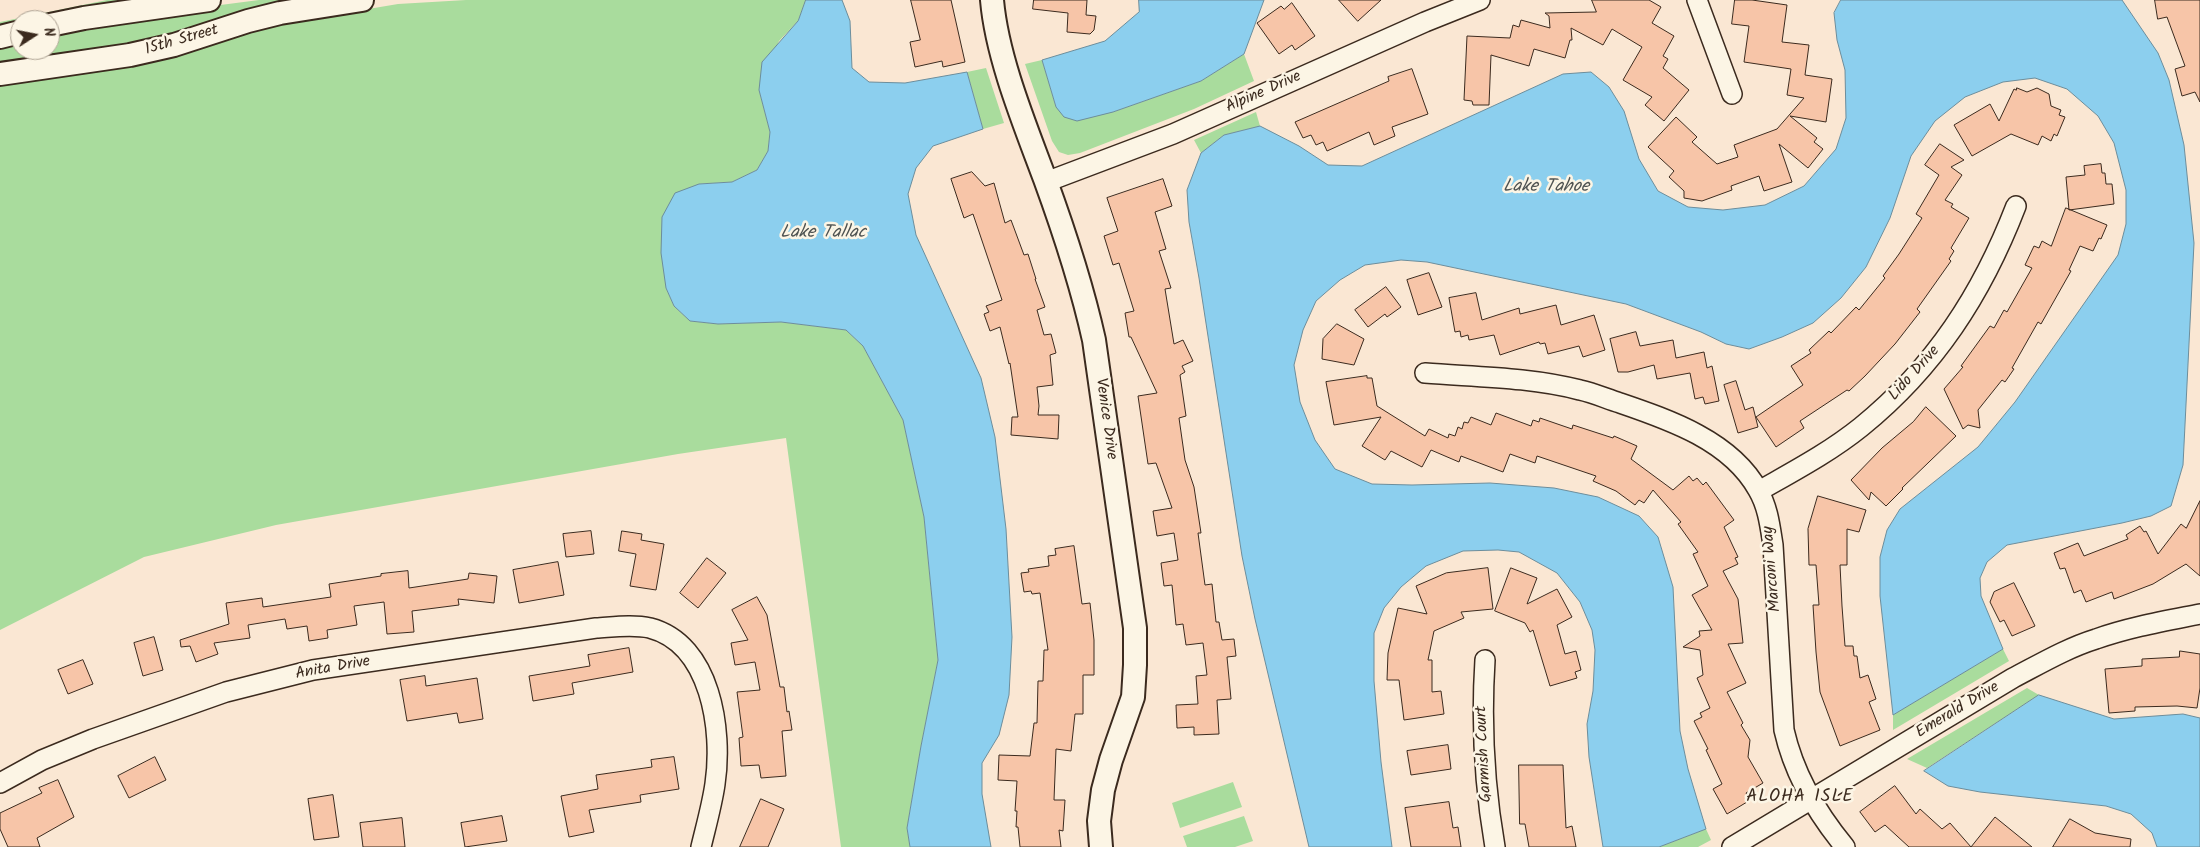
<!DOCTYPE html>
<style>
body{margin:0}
#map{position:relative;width:2200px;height:847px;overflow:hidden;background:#fae7d3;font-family:Kalam,sans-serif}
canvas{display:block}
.north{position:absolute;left:10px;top:10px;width:50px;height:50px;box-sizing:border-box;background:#fcf5e5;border:1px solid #afa495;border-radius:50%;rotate:79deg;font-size:14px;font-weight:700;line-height:20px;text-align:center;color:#3b2a1e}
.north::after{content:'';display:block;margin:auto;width:18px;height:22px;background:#3b2a1e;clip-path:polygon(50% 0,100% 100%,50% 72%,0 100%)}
</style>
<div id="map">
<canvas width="2200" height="847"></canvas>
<div class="north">N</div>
</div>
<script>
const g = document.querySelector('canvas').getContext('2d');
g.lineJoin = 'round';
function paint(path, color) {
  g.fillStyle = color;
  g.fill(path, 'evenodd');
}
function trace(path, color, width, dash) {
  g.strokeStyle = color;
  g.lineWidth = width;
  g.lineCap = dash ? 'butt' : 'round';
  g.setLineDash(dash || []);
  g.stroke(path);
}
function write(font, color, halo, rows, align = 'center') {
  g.font = font + ' Kalam,sans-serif';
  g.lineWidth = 5;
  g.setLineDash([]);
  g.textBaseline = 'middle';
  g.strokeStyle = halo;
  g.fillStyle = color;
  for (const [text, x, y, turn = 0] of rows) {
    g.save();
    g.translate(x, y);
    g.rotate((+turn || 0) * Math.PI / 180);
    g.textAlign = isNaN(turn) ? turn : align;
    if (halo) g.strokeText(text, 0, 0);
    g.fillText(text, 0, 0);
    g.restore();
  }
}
const green = new Path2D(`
 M107,0H156L46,20H20V26L0,30V22Z
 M259,0H328L186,34L0,68V43L20,39V50H50V32L113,19Z
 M466,0H806L798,21L779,41L759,90L770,132L768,151L757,170L732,182L699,184L666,288L674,306L690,321L718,324L781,322L846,330L863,346L903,420L924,517L938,660L921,746L907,828L910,847H841L786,438L678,454L276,525L144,557L0,630V84L214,42L279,24L398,4Z
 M1244,54L1254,81L1194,109L1080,153L1068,155L1059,152L1052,141L1025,64L1042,60L1056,107L1113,112L1201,81Z
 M986,68L1004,123L983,129L967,72Z
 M1256,112L1260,126L1224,135L1201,153L1194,140Z
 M2003,649L2009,661L1893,730V715Z
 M2027,688L2039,695L1927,768L1907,759Z
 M1233,782L1242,807L1180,828L1172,803Z
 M1244,816L1253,841L1235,847H1187L1183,836Z
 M1706,829L1711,840L1698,847H1659Z`);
const water = new Path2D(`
 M806,0H842L850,21L852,68L869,82L905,83L967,72L983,129L933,146L916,168L908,194L916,235L981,378L995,437L1006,529L1012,637L1009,695L999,735L982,763V794L991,847H910L907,828L921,746L938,660L924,517L903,420L863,346L846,330L781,322L718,324L690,321L674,306L666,288L661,253L662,217L675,193L699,184L732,182L757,170L768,151L770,132L759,90L762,62L798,21Z
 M1139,0H1264L1244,54L1201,81L1113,112L1077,121L1064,117L1056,107L1042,60L1105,41L1139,12Z
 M1841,0H2122L2158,53L2169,80L2184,145L2194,243L2183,465L2171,506L2151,516L2122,523L2007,545L1987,562L1980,578L1981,596L2003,649L1893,715L1880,596V557L1887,530L1900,509L1978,447L2015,402L2118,255L2126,224V190L2114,143L2098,116L2067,89L2035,78L2003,82L1965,97L1935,121L1911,156L1890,218L1866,267L1841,298L1813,323L1782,337L1749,349L1726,344L1701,332L1626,304L1427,262L1401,260L1365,265L1340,280L1316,301L1303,330L1294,365L1300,402L1315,440L1335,469L1372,484L1412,485L1490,483L1554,488L1598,497L1639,516L1658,537L1673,587L1680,731L1688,769L1706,829L1659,847H1603L1589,757L1587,724L1593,691L1595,650L1592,630L1580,602L1557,573L1519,552L1498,550L1463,551L1426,566L1401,587L1384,608L1374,633V681L1381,762L1392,847H1309L1255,619L1242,556L1199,278L1189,222L1187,190L1201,153L1224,135L1260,126L1299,146L1328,165L1362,166L1563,74L1591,72L1609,87L1624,111L1639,159L1658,191L1688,207L1723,210L1765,205L1804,186L1836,149L1846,118L1845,70L1837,40L1834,13Z
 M2039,695L2114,719L2183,714L2200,718V847H2157L2152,833L2131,814L2106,806L1980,792L1948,786L1924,771Z`);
const building = new Path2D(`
 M911,0H951L965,62L943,67L942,61L915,67L910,42L920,40Z
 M1034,0H1087L1086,15L1096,16L1094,30L1090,34L1067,32L1068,13L1033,9Z
 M1339,0H1381L1358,21Z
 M1592,0H1649L1661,7L1652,23L1674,36L1663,56L1668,59L1663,68L1689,90L1664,121L1645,105L1652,97L1623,80L1642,47L1612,29L1603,45L1571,28L1572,40H1570L1565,58L1534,49L1529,66L1491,55L1489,105H1473L1472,101L1464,100L1467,36L1510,38L1513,25L1519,27L1521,20L1550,28L1549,16L1545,13L1596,12Z
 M1735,0H1752L1787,5L1782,42L1809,45L1805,75L1832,79L1826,122L1790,116L1817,138L1814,142L1823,149L1808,168L1779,144L1792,182L1764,191L1759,176L1731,186L1732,190L1702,201L1684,198V191L1669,177L1674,171L1648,147L1676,117L1697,137L1692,142L1717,164L1738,157L1734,145L1777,129L1804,98L1787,95L1791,69L1744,62L1749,26L1732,24Z
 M2155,0H2200V102L2195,92L2182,96L2175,69L2185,66L2167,17L2158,19Z
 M1292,3L1315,36L1295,50L1292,45L1279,54L1257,23L1281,6L1284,9Z
 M1412,69L1428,114L1392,127L1395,136L1374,145L1369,132L1327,151L1323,142L1316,145L1311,135L1303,138L1295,122L1389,81L1388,77Z
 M2017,88L2027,92L2037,88L2049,94L2051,106L2061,110L2059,115L2065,117L2057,136L2054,134L2051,141L2042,136L2038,145L2011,134L1972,156L1954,125L1990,104L1999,121L2014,89L2016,90Z
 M1940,144L1964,160L1951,167L1962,175L1945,200L1953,204L1951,207L1969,218L1951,248L1954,251L1949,259L1951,261L1917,309L1920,312L1895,344L1865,376L1849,391L1847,390L1800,421L1804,428L1776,447L1756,417L1803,385L1791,366L1811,353L1809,350L1829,331L1831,333L1856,307L1859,310L1885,278L1883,276L1899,254L1922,218L1916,214L1939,175L1925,165Z
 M2101,164L2102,173H2105L2106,184H2112L2114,204L2069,210L2066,177L2085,175L2084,166Z
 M972,172L985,186L994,183L1005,223L1011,220L1024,255L1028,254L1036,279H1035L1045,307L1037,310L1044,335L1051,334L1056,353L1050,355L1053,385L1037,387L1039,406L1038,415H1059L1058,439L1011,435L1012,417H1018L1010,363L1009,364L1000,327L990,331L984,314L989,312L986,306L1002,300L973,214L964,218L951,179Z
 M1163,179L1172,206L1155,212L1166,249L1159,251L1171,288L1165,289L1174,344L1183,340L1193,361L1182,366L1185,372L1180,375L1186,416L1179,418L1185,460L1194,487L1201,533H1198L1205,585L1212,584L1216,622H1219L1222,640L1234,639L1236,656L1227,657L1231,699L1217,700L1219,734L1194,735V727L1177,728L1176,705L1198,704L1196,676L1207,675L1203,643L1186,645L1183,624L1176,625L1172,585L1164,586L1161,563L1178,560L1174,533L1157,536L1153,511L1172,508L1156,463L1148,464L1138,396L1157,393L1131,337H1129L1125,313L1134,311L1119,263L1113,265L1104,236L1118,231L1107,198Z
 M2066,208L2107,225L2101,239L2099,238L2093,251L2080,246L2069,270L2071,271L2041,324L2038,322L2012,368L2014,369L2005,382L2002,380L1978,410L1980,428L1968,425L1963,429L1944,389L1963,367L1961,366L1990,326L1994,328L2004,310L2007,312L2032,268L2025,265L2034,246L2039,248L2042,241L2051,246Z
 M1429,273L1442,307L1418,315L1407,280Z
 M1386,287L1401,307L1387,317L1385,314L1368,327L1355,310Z
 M1476,293L1482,320L1519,308L1520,314L1556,305L1561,325L1594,315L1605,350L1583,357L1579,346L1548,354L1545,343L1540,344L1539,342L1500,355L1494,335L1469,340L1468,335L1461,337L1460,331L1455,332L1449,298Z
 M1337,324L1364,339L1354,365L1322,359L1323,339Z
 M1636,332L1640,346L1673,340L1676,358L1704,352L1707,368L1712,366L1719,401L1705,404L1703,397L1695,399L1690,373L1657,379L1654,365L1628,372H1618L1610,339Z
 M1367,376V378H1372L1377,406L1425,436L1429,429L1448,438L1449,434L1455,436L1458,427L1462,429L1464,422L1468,423L1471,417L1491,425L1496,413L1531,426L1533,420L1539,422L1540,418L1572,429L1573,425L1613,438L1614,436L1637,446L1631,459L1673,490L1689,476L1693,481L1697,478L1703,485L1706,482L1734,520L1724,527L1738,557L1735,558L1738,564L1723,571L1738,599L1743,643L1728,644L1746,683L1727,692L1743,723L1741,725L1750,740L1748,757L1763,783L1746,793L1749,798L1746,800L1747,802L1727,814L1713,789L1722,784L1706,750L1708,749L1694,721L1702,717L1700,713L1710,708L1697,678L1703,675L1700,650L1683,647L1700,636L1699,631L1712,630L1692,595L1708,586L1693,554L1698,552L1678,524L1681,522L1653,490L1644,503L1639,500L1635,505L1616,491L1593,481L1596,476L1537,456L1535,463L1510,454L1503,472L1461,456L1459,462L1431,450L1422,467L1391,451L1385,460L1362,446L1381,417L1334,425L1326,382Z
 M1736,381L1745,410L1753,407L1758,427L1738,433L1724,385Z
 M1926,407L1956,436L1902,488L1903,489L1886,506L1871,492L1869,500L1851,480L1882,448L1913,422Z
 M1818,496L1866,510L1859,532L1847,529V565H1840L1842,606L1845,646H1853L1854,656H1857L1860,678L1868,675L1876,699L1869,702L1880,730L1840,746L1820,692L1816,652L1813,605H1819L1816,565H1809L1808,529Z
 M2200,501V576L2186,564L2153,584L2114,599L2112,592L2086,602L2081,590L2074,593L2065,568L2060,569L2054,553L2078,543L2084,556L2128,539L2126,535L2140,526L2144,532L2146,531L2158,554L2181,524L2186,528Z
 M591,531L594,554L566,557L563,534Z
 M622,531L642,534L641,540L664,544L656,590L630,586L636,554L619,551Z
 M1074,546L1082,604L1090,603L1094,640V675H1083V714H1075L1071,751L1056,749L1054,800H1065L1063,831L1059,830L1061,847H1020L1018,827H1016L1017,811H1015L1017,781L998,780L999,755L1030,756L1034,723H1037L1038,681H1043L1044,650H1048L1040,593L1032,594L1031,591L1024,592L1021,573L1029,572L1028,569L1049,566L1048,556L1056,555L1055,549Z
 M707,558L726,573L698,608L680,593Z
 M558,562L564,595L519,603L513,570Z
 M1488,568L1493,609L1461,612L1464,618L1434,631L1428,660H1432V692L1441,691L1444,714L1404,720L1399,680H1387L1388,653L1398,608L1427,614L1416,586L1446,573Z
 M1511,568L1537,578L1527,604L1557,589L1572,617L1557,625L1565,654L1576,651L1581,670L1575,672L1577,678L1550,686L1533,630L1530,632L1525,623L1495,611Z
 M408,571L409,588L468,579L469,573L497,576L494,603L458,599L459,605L412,611L414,632L387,634L384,602L354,606L357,625L327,630L328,638L309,641L307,626L287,629L285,619L248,625L250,638L214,643L218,654L196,662L190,646L181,647L180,640L229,624L226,603L262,598L263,607L331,597L329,584L381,576V574Z
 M2014,583L2035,626L2012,636L2004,620L2000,622L1990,602L1994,592Z
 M757,597L767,615L780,687H784L787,712L789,711L792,730L782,731L786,776L761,778L759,765L741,766L739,738L743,737L737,692L760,690L755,662L735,665L731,643L748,640L732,610Z
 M154,637L163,670L143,676L134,643Z
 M629,648L633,672L572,683L574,694L533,701L529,676L590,666L588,655Z
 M2180,651L2200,654V688L2197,708L2177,706L2135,707V711L2109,713L2105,669L2142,666V659L2179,657Z
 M83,660L93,684L68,694L58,670Z
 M425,676L426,686L477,678L483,719L459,723L457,713L407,721L400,680Z
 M1448,745L1451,769L1411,775L1407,751Z
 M155,757L166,780L129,798L118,776Z
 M674,757L679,789L640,795L641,802L589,810L594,832L569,837L561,796L598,789L596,775L652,767L651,760Z
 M1519,765H1563L1566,828L1572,826L1576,847H1529L1525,824H1520Z
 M58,780L74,817L37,838L40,847H8L0,829V813L42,793L39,788Z
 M1895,786L1916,814L1920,809L1942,829L1950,823L1971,847L1995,817L2032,847H1909L1885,825L1875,832L1860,812Z
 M333,795L339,837L314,840L308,799Z
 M761,799L784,809L768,847H740Z
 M1449,802L1453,828L1458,827L1461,847H1411L1405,808Z
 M502,816L507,841L465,847L461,823Z
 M402,818L405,847H363L360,823Z
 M2070,819L2095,833L2131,839L2130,847H2053Z`);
const minor = new Path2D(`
 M1697,0L1732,94
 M1046,182L1173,134L1425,22L1480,0
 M1425,373C1476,377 1530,377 1580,390C1594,393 1607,399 1620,403C1670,420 1731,441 1758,490C1768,507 1770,526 1773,545L1784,730C1794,774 1816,812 1845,847
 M1759,491C1794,471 1830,452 1861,427C1935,367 1982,294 2016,206
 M1485,660C1481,723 1484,784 1495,847
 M0,783L42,760L93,739L226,692L313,670L596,628C613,627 633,624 650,628C711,644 723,730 715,784C712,805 706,826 701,847
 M1732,847L2013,678C2040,664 2067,648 2096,639C2130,627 2165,621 2200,614`);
const tertiary = new Path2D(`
 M992,0C997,58 1025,125 1045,179C1064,231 1082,286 1094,340L1135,628V665L1133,697L1111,760L1103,790L1099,821L1101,847
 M50,25L84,18L209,0
 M0,37L20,32
 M0,74L130,55L174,45L248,21L280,13L362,0`);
const streetNames = [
 ["15th Street",182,41,-16],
 ["Alpine Drive",1264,93,-24],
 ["Lido Drive",1915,374,-48],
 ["Venice Drive",1105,419,82],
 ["Marconi Way",1773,569,-95],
 ["Anita Drive",333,669,-10],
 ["Emerald Drive",1958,711,-31],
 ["Garmish Court",1485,754,-93]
];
const waterNames = [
 ["Lake Tahoe",1546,188],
 ["Lake Tallac",823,234]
];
const neighbourhoodNames = [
 ["ALOHA ISLE",1800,798]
];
paint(green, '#a9dc9d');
paint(water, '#8ccfee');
trace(water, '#6c8d9b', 1);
paint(building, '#f7c5a8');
trace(building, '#3b2a1e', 1);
trace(minor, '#3b2a1e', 22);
trace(tertiary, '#3b2a1e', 26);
trace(minor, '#fcf5e5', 19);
trace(tertiary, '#fcf5e5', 22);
write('16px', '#3b2a1e', '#fcf5e5', streetNames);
write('italic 18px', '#4f5352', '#fcf5e5', waterNames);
g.letterSpacing = '1px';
write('18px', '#3b2a1e', '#fcf5e5', neighbourhoodNames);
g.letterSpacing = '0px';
</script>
